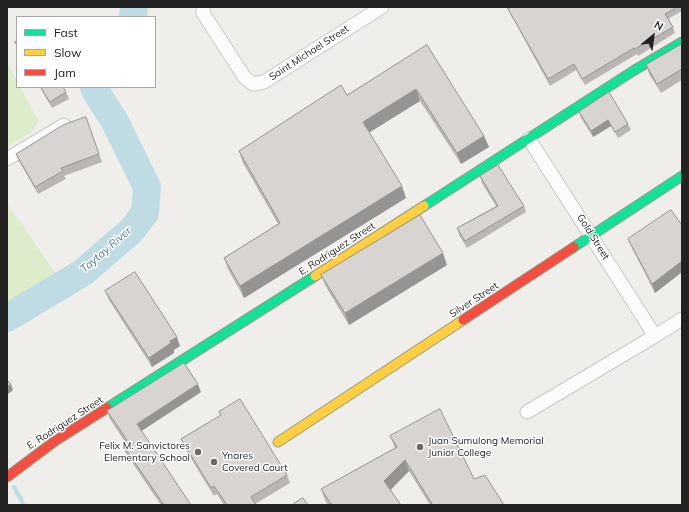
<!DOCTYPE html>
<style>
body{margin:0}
#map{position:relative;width:689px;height:512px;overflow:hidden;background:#f0eeeb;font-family:Mulish,sans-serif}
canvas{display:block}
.frame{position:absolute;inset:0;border:8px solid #222;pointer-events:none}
.legend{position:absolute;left:16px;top:16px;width:140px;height:72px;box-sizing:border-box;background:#fff;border:1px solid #a7a7a7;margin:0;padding:5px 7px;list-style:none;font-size:12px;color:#222}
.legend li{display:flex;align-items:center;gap:8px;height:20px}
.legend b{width:20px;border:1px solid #a7a7a7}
.north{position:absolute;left:633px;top:16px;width:40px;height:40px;-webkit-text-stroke:3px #fff;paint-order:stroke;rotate:29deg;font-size:11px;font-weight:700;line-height:16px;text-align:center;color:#222}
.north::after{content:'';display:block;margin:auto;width:14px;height:18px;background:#222;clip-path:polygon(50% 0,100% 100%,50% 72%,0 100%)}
</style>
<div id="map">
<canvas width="689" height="512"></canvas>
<div class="frame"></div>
<ul class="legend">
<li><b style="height:5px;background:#16e098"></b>Fast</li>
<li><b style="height:5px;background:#ffcf43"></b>Slow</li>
<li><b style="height:5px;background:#f24e42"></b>Jam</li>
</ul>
<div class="north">N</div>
</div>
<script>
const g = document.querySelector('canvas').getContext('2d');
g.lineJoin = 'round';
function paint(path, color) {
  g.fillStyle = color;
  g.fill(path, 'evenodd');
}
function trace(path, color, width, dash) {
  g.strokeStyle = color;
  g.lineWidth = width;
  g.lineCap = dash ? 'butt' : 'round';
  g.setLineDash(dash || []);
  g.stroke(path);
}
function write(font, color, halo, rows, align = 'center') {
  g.font = font + ' Mulish,sans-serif';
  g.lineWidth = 3;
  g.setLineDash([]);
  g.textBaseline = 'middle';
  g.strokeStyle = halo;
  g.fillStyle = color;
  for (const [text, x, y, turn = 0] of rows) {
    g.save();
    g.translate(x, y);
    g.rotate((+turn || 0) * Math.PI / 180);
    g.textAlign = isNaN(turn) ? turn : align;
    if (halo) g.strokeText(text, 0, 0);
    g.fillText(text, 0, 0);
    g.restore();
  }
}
const grass = new Path2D(`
 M7,62L17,81V87H20L39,121L31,132L7,147Z
 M7,203L56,274L7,310Z`);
const stream = new Path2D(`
 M14,487L24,505`);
const river = new Path2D(`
 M133,17L134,7
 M7,318L82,273L131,231L145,213L147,187L114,120L96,92L94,87`);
const street = new Path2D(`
 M203,7V13L245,78L253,84L264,82L382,7
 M529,139L655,336
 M7,159L64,125
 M527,412L655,336L682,319`);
const fast = new Path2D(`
 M424,206L633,71L682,42
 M574,247L682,176
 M107,408L315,276`);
const slow = new Path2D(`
 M315,276L424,206
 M278,442L463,320`);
const jam = new Path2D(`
 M463,320L574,247
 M7,477L55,441L107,408`);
const wall = new Path2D(`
 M512,7H682V11L668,19L673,27L675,33L638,56L637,54L585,85L576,70L550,86L511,15L508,9Z
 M682,44V80L661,93L649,74L646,65Z
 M427,45L484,136L489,147L461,164L420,101L369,132L406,198L244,298L228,269L224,258L278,224L243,163L239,151L347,95Z
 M40,87H63L66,92L69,99L52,108Z
 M579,112L628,124L631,130L618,138L611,126L593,137L581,118Z
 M86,117L102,162L64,176L66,179L38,194L19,161L16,154Z
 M480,176L524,206L526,212L467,248L459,235L457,228L496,206L482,183Z
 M682,225V272L655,293L632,248L628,239Z
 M447,265L349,325L326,287L321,275Z
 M105,291L180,346L174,350V353L152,367L109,300Z
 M201,392L141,431L191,505H161L125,452L122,444L125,442L110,419L107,411Z
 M219,412L287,475L290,483L255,504L256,505H224L217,494L214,496L184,447L181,439L220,416Z
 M390,436L474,479L430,505L409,471L391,490L401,505H328L325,500L321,489L395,448Z`);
const shadedWall = new Path2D(`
 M416,89L420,101L367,134L363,122Z
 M608,120L611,126L593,137L591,131Z
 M484,136L489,147L461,164L457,153Z
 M402,186L406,198L244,298L240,286Z
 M443,253L447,265L349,325L345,313Z
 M682,261V272L655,293L652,284Z
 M177,337L180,346L174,350V353L152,367L149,358L170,341Z
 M11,384L13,390L7,395V387Z
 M198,384L201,392L140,432L137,424Z
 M405,460L409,471L388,492L384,481Z`);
const building = new Path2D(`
 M512,7H677L665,14L673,27L635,49L634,48L582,79L574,64L548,79L508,9Z
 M17,41V46L15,42Z
 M682,44V69L657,84L646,65Z
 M427,45L484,136L457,153L416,89L363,122L402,186L240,286L224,258L280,223L239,151L341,85L347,95Z
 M41,87H63L66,92L50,102Z
 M609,92L628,124L615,132L608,120L591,131L579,112Z
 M86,117L99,154L61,168L63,171L35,187L16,154L63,125Z
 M498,165L524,206L465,241L457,228L498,206L480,176Z
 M671,210L682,225V261L652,284L628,239Z
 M420,215L443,253L345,313L321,275Z
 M135,272L177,337L170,341L171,343L149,358L105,291Z
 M184,363L198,384L137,424L191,505H164L122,444L127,440L107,411Z
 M7,380L11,384L7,387Z
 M240,399L287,475L251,497L256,505H227L214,486L211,488L181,439L221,415L219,412Z
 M440,409L474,479L485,475L504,505H430L432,504L405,460L384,481L401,505H332L321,489L397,447L390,436Z
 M303,498L308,505H292Z`);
const markers = [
 [420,447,4,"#6a6968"],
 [198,452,4,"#6a6968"],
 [214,462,4,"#6a6968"]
];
const streetNames = [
 ["Saint Michael Street",309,53,-33],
 ["Gold Street",593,237,58],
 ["E. Rodriguez Street",337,249,-33],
 ["Silver Street",474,300,-33],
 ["E. Rodriguez Street",65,423,-33]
];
const poiNames = [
 ["Juan Sumulong Memorial",428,441],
 ["Junior College",428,453],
 ["Felix M. Sanvictores",190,446,"right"],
 ["Elementary School",190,458,"right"],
 ["Ynares",222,456],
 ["Covered Court",222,468]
];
const waterNames = [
 ["Taytay River",106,250,-41]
];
paint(grass, '#ddeccb');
trace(stream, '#bfdbe3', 4.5);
trace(river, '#bfdbe3', 28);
trace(street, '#c9c8c7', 15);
trace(fast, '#999a82', 11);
trace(slow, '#999a82', 11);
trace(jam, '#999a82', 11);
trace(street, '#fdfcfc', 13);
trace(fast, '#16e098', 9);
trace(slow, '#ffcf43', 9);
trace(jam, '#f24e42', 9);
paint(wall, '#b9b6b5');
paint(shadedWall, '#969493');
paint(building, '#d7d4d2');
trace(building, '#969493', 1);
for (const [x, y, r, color] of markers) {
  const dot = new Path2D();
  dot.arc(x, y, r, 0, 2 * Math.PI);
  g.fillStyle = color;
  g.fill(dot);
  trace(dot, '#fff', 1.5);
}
write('10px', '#222', '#fff', streetNames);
write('10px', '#222', '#fff', poiNames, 'left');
write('italic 11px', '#4a7aab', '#fff', waterNames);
</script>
